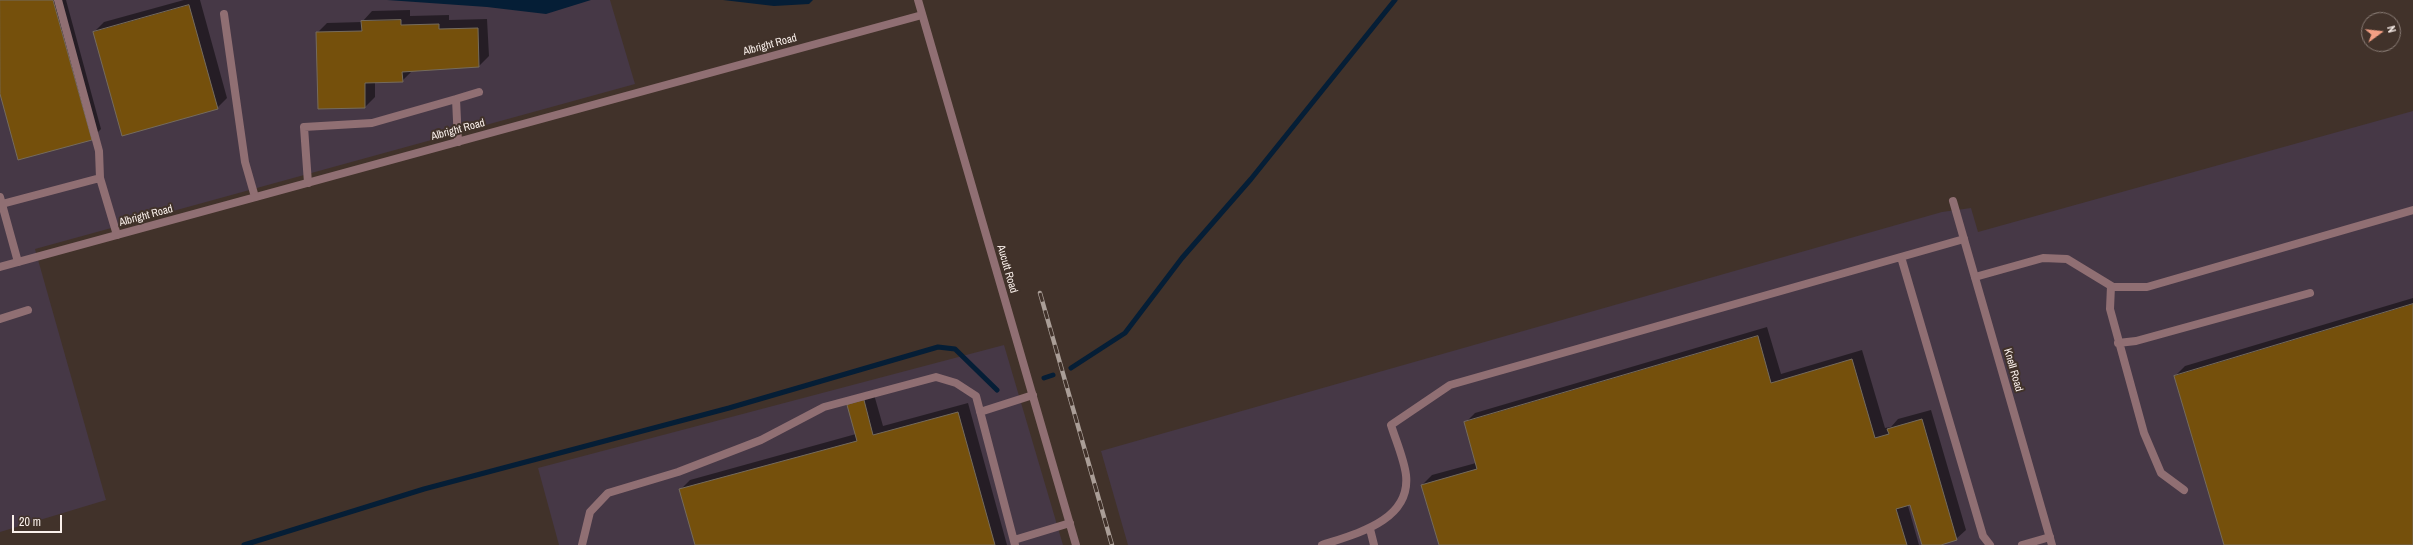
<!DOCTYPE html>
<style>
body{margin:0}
#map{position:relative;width:2413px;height:545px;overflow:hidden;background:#41322a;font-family:"Archivo Narrow",sans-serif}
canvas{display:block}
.north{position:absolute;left:2361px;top:12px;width:40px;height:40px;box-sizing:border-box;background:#41322a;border:1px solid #8b7e77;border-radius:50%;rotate:75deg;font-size:11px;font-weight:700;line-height:16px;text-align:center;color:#faf0eb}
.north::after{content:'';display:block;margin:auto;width:14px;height:18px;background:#f39f84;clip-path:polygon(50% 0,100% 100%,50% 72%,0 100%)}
.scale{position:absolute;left:12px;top:515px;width:50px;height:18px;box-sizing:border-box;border:2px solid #faf0eb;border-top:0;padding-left:5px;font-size:12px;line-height:14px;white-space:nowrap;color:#faf0eb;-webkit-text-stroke:3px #41322a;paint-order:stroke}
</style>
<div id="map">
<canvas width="2413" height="545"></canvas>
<div class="north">N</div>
<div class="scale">20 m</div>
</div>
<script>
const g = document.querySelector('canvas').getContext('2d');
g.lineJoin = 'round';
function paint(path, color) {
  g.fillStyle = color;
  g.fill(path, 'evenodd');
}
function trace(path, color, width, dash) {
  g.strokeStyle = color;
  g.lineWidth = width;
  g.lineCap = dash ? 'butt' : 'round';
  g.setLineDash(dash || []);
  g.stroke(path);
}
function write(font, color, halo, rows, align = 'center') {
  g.font = font + ' "Archivo Narrow",sans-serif';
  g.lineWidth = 4;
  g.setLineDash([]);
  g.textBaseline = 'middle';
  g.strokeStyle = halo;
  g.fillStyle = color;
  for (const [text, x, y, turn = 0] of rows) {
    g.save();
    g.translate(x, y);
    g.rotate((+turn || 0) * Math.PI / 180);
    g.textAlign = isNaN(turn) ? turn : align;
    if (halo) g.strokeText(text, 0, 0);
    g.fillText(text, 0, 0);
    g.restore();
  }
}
const industrial = new Path2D(`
 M0,0H610L635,84L35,249L106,500L0,532Z
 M2413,111V545H1128L1101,451L1942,212L1971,208L1978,232Z
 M1004,345L1063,545H559L538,468Z`);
const water = new Path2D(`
 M387,0H591L546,14L487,7Z
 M723,0H813L809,4L774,6Z`);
const shadow = new Path2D(`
 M0,0H66L101,129L91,139L0,90Z
 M184,0H200L227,98L217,108L94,32L104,22Z
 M410,10V16L449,15V20L487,19L489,56L479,66L412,71L402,81L375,82V97L365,107L317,33L327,23L362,22L372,11Z
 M2413,298V545H2225L2175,376L2185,366Z
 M1767,327L1781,374L1862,350L1885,428L1891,427L1898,419L1931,410L1966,530L1956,539L1938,545H1923L1911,504L1908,506L1919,545H1440L1422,485L1432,475L1476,463L1465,423L1475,413Z
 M873,391L883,426L968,403L1007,545H696L680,490L690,480L856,434L848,405Z`);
const stream = new Path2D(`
 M1071,368L1125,333L1182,258L1251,179L1395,0
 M1044,378L1053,375
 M244,545L424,489L729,408L938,347L955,349L997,390`);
const building = new Path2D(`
 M0,0H53L92,140L18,160L0,94Z
 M189,5L218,109L122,136L93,32Z
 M401,20V25L439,24V29L478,28L479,67L402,72L403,82L365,83V108L318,109L316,32L362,31L361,21Z
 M2413,304V545H2224L2174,376Z
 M1758,336L1771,383L1852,359L1875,438L1889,434L1887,429L1922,419L1957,540L1941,545H1922L1910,505L1896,509L1907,545H1439L1421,485L1477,469L1464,422Z
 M864,400L873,435L958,412L995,545H695L679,489L857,441L847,405Z`);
const service = new Path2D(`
 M58,0L99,151L100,178L117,235
 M224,14L245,162L255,197
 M456,99L479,92
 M308,183L304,127L372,123L456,99L458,142
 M0,197L18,262
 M2,204L100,178
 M1901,257L1983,536L1990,545
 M1975,277L2043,258L2067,259L2113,287H2147L2413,210
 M2111,286L2110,309L2144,433L2161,473L2184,490
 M0,319L28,310
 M2118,343L2136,341L2310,293
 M980,412L1033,395
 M1370,529L1374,545
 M1014,540L1070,523
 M582,545L590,512L608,493L678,472L761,440L824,407L936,377L956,383L976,396L1015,545
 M1322,545C1355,534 1411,521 1406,475C1404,459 1396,441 1391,425L1450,385L1964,239
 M2022,545L2050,537`);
const minor = new Path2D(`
 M1953,201L2052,545
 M0,267L922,15`);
const tertiary = new Path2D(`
 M918,0L1076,545`);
const rail = new Path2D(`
 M1040,293L1112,545`);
const streetNames = [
 ["Albright Road",770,45,-15],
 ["Albright Road",458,130,-15],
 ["Albright Road",146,216,-15],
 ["Aucutt Road",1007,269,74],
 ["Knell Road",2013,370,74]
];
paint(industrial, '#463846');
paint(water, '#051e36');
paint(shadow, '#0007');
trace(stream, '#051e36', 5);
paint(building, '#75500c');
trace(building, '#756b5d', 1);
trace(service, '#906f73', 8);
trace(minor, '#906f73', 8);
trace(tertiary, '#906f73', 8);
trace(rail, '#aa9e97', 4.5);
trace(rail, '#41322a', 3, [9]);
write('11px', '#faf0eb', '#41322a', streetNames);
</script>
